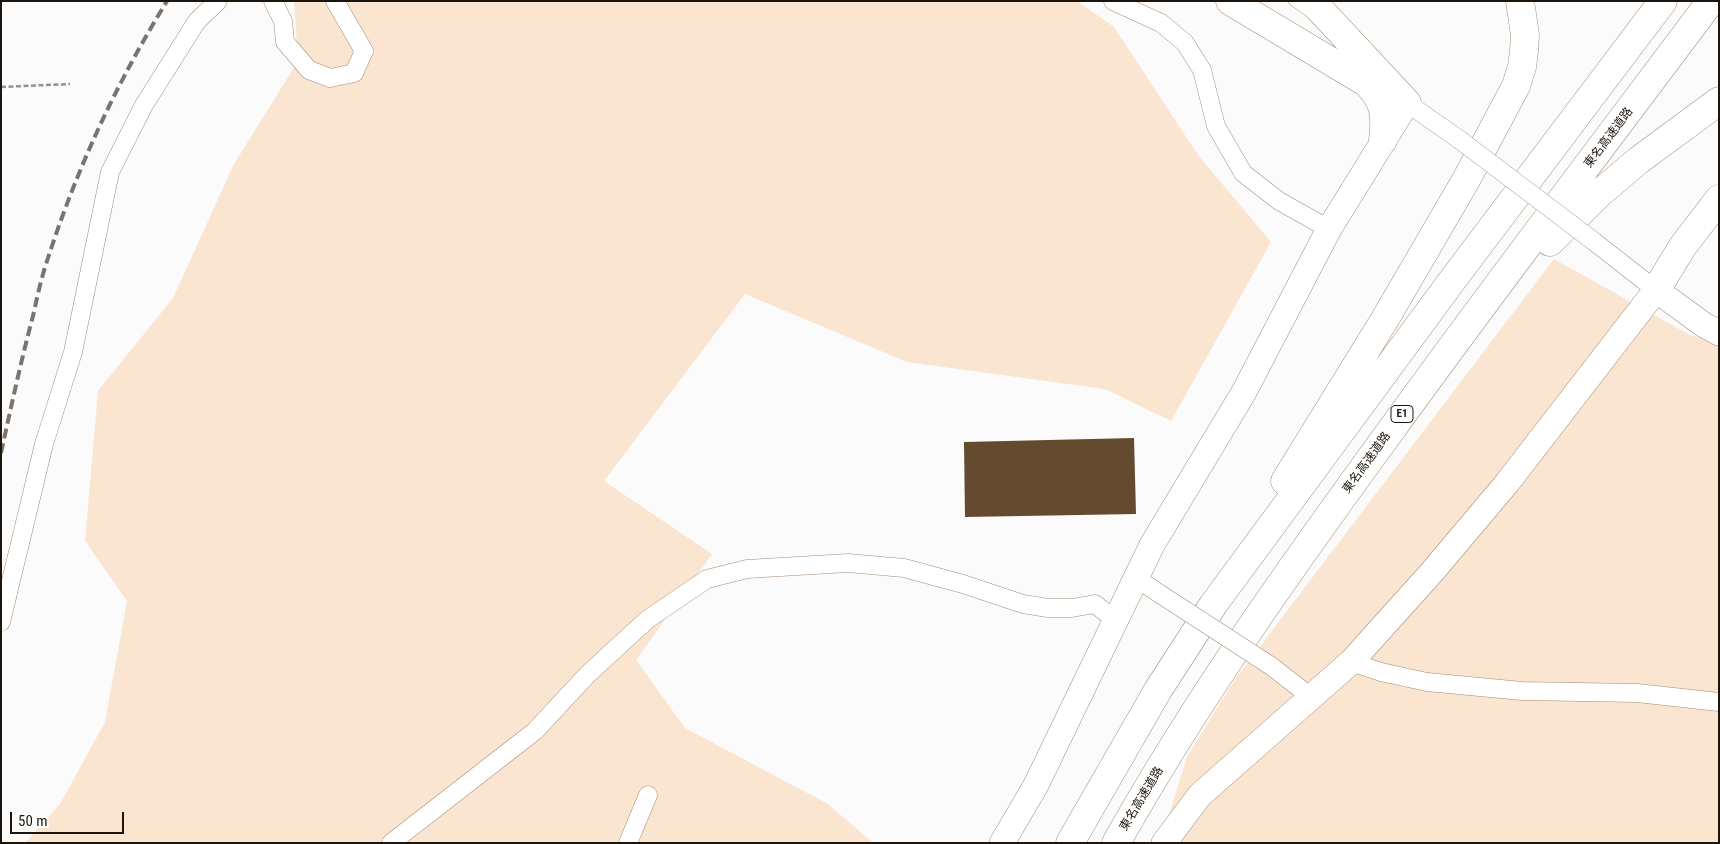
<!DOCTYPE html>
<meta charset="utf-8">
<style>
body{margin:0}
#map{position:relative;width:1720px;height:844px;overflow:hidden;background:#fbfbfb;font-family:"Roboto Condensed",sans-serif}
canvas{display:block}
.frame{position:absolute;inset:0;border:2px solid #1d140b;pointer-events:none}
.scale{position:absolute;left:10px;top:812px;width:114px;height:22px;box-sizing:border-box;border:2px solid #1d140b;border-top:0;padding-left:6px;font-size:15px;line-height:18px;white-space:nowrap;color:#1d140b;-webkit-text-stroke:4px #fff;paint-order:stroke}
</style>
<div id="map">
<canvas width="1720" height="844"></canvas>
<div class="frame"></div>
<div class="scale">50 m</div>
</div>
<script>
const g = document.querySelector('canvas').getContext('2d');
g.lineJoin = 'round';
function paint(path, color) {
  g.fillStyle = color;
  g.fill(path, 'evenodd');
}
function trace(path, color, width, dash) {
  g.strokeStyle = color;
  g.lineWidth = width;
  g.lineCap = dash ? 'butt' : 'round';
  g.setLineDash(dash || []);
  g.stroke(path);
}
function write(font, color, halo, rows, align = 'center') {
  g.font = font + ' "Roboto Condensed","Noto Sans JP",sans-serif';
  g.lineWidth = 5;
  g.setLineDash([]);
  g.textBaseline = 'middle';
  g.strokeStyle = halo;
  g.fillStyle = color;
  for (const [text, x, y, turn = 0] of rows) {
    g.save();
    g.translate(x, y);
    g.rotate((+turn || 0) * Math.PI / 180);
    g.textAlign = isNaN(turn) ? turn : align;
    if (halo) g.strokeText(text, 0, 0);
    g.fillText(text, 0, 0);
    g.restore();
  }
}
const green = new Path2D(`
 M294,1H1077L1114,27L1198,155L1271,242L1171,421L1105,389L907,362L745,294L604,481L712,554L636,660L685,728L828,804L873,843H25L60,804L105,722L127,601L85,541L98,391L173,298L234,164L298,61Z
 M1554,259L1690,335L1719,344V843H1160L1187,757L1233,682Z`);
const building = new Path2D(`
 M1134,438L1136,514L965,517L964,442Z`);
const path = new Path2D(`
 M1,87L70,84`);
const lane = new Path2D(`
 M1293,1L1309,12`);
const street = new Path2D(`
 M273,1L283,21L285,42L309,70L330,78L354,73L364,51L335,1
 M1113,1L1161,23L1185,43L1202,70L1216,126L1243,173L1279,201L1329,229
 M1407,103L1460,140
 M1592,240L1656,290
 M1136,578L1160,594
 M1,622L44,444L73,352L110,172L144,105L197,21L218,1
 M1351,662L1381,672L1427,682L1522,691L1637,693L1719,702
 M1271,666L1311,697
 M391,843L535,731L588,674L648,619L707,579L747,569L848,563L904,568L963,584L1023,604L1048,608H1072L1095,604L1115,620
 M628,843L648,795`);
const secondary = new Path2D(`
 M1002,843L1036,785L1152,545L1244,392L1329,229L1407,103
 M1164,843L1200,795L1351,662L1432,572L1507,483L1656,290L1704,325L1719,333`);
const highway = new Path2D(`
 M1230,1L1367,83C1385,102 1386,115 1383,140
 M1312,1L1407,103
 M1550,242L1601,192L1639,160L1719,101
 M1656,290L1683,246L1719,199
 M1285,481L1385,319L1466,180L1516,86L1522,67L1524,51L1525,35L1520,1
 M1070,843L1158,690L1213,605L1454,278L1663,1
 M1116,843C1197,699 1292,566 1389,433C1494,288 1603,145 1711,1`);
const rail = new Path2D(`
 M1,453C11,407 21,361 33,316C37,298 41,279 47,261C77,168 116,84 167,1`);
const streetBridge = new Path2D(`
 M1460,140L1592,240
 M1160,594L1271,666`);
const shields = [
 [1402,414,22]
];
const shieldNames = [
 ["E1",1402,414]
];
const streetNames = [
 ["東名高速道路",1609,138,-53],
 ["東名高速道路",1367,463,-54],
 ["東名高速道路",1142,799,-59]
];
paint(green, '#fae5d1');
paint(building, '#644a2e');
trace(lane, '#a48c74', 10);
trace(street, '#a48c74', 19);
trace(secondary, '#a48c74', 26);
trace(highway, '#a48c74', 29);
trace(path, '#95918c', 2.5, [5, 2.5]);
trace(lane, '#fff', 9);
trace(street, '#fff', 18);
trace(secondary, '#fff', 25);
trace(highway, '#fff', 28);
trace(rail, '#79746f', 4, [10, 5]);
trace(streetBridge, '#a48c74', 19, []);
trace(streetBridge, '#fff', 18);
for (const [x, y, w] of shields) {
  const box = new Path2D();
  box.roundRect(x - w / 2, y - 8.5, w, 17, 4);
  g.fillStyle = '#fff';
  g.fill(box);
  trace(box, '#1d140b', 1);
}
write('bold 11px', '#1d140b', null, shieldNames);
write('12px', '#1d140b', '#fff', streetNames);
</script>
